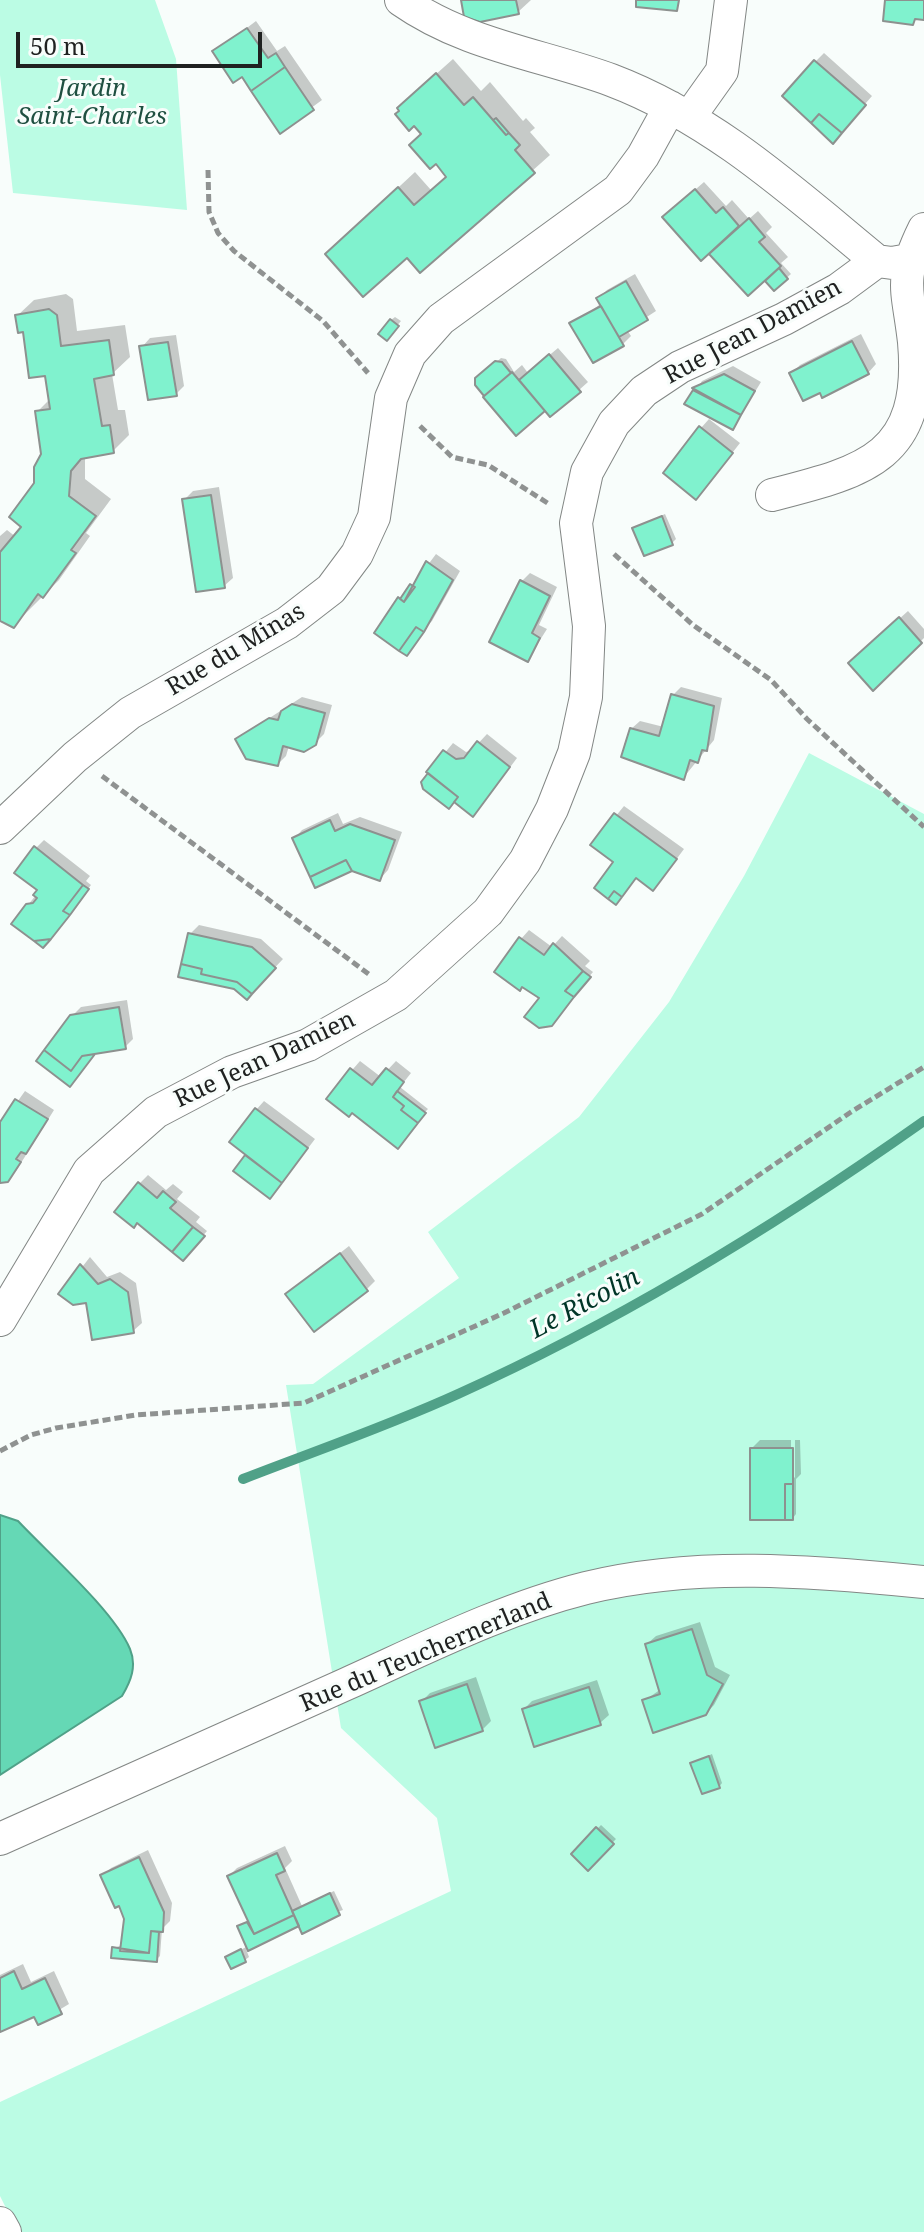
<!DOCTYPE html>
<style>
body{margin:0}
#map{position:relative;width:924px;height:2232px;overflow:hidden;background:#f8fdfb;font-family:"Noto Serif",serif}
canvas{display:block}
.scale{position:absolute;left:16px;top:32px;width:246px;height:36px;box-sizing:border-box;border:4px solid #1f2120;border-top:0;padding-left:10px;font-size:24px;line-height:28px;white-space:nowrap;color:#1f2120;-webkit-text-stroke:6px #f8fdfb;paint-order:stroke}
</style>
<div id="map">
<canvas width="924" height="2232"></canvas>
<div class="scale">50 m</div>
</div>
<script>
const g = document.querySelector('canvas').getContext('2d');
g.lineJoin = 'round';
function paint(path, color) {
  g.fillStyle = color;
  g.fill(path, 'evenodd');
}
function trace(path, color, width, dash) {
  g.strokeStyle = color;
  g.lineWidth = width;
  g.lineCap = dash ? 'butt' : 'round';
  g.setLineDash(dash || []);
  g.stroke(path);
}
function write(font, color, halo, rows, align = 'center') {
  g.font = font + ' "Noto Serif",serif';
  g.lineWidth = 6;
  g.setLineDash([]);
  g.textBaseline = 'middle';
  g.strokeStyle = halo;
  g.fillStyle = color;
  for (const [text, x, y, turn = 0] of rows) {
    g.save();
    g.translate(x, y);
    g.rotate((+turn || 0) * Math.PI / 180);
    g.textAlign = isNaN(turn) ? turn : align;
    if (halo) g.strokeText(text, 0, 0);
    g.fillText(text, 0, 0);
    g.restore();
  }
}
const green = new Path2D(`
 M0,0H155L176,59L187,210L13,193L0,75Z
 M809,753L924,814V2232H18L0,2196V2102L451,1891L437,1818L341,1728L286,1385L313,1384L459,1278L428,1232L579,1117L669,1002L744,876Z`);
const water = new Path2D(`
 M0,1515L18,1521C48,1553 114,1611 130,1649C137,1666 131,1681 122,1696L0,1775Z`);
const shadow = new Path2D(`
 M464,0H531L518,12Z
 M256,21L277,51L285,46L322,100L280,131L242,74L215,52Z
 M824,53L872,96L833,141L815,62Z
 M453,59L481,91L490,82L523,121L526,118L535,128L530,132L550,155L420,271L407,255L344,238L415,172L431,190L448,176L423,133L416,92Z
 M704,182L726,206L732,200L749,219L758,211L772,227L766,233L788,257L781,263L791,274L774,289L775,269L748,294L673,209Z
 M635,274L656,311L627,330L631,336L623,344L572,324L602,303L599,298L607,290Z
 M66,294L73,299L77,331L125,325L130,357L112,374L118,410H125L129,435L113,451L85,458V479L111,499L86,533L90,536L59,580L13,626L0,619V536L7,530L16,537L24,526L43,454L37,412L50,399L47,374L17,316L34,300Z
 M395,317L401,321L390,334L391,320Z
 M861,334L876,364L868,373H792L800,365Z
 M176,335L184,386L176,394L142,347L150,338Z
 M558,348L588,382L551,415L545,408L516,433L477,384L482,375L501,358L506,359L514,372L522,365L528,373Z
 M733,366L761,382L733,428L687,403L702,381Z
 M709,419L740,443L704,489L701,428Z
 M219,487L233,578L224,586L184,500L193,491Z
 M665,514L676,539L672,543L635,528Z
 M436,554L460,571L432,621L424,629L377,633Z
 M530,573L557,587L539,625L547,629L528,659L522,581Z
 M908,611L924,629V638L873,688L859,655Z
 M681,687L722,698L714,740L684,777L631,729L640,721L664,727L673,695Z
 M302,697L332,705L324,734L315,743L289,746L286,756L278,764L237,739Z
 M487,734L517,758L481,806L429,772L453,743L466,752L472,750Z
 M624,806L684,849L661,880L637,877L625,891L616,861L593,844Z
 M338,813L343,824L360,817L402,832L388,870L380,879L294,839L302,830Z
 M44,840L90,876L86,881L91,885L76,905H28L40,890L36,848Z
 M199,925L261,939L283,959L247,997L190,934Z
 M529,930L552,947L562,936L590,961L585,966L593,972L580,987L541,998L521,939Z
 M127,1000L133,1039L125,1047L95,1052L73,1081L72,1016L81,1007Z
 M360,1061L381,1077L396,1061L411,1073L400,1087L428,1109L424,1113L352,1110L328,1098Z
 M25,1091L54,1110L16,1171L0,1181V1126Z
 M264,1101L315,1139L274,1193L236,1170L248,1155L256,1110Z
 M148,1175L166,1190L173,1184L183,1192L177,1199L200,1217L196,1222L207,1231L183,1258L138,1221L139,1184Z
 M349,1246L375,1281L367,1289L288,1294Z
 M90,1257L107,1277L120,1272L136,1283L142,1323L133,1331L88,1301L61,1294Z
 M760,1440H791V1481L795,1477V1440H800L801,1474L796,1479V1514L793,1518L752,1448Z
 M700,1622L715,1667L730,1675L714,1705L705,1714L644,1701L661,1689L647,1644L656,1636Z
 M476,1677L491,1721L482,1730L421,1702L430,1693Z
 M597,1680L609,1715L600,1723L524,1709L532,1701Z
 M712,1754L722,1783L719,1787L693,1763Z
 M601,1825L616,1839L588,1868L573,1854Z
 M285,1846L292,1861L285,1868L302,1906L334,1891L343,1910L300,1924L246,1949L249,1957L245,1960L227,1957L248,1946L239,1927L249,1920L229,1876L237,1868Z
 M148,1850L172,1903L170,1921L162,1929L160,1956L156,1960L114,1948L122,1945L126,1919L103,1876L111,1868Z
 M23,1964L31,1982L54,1971L69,2004L39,2022L35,2014L0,2030V1975Z`);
const stream = new Path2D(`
 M243,1479C315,1451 388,1426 458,1394C622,1320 777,1225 924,1121`);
const building = new Path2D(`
 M461,0H516L519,14L480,22L464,17Z
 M636,0H679L677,11L636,7Z
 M885,0H924V20L915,19L913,25L883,21Z
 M247,28L268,58L276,53L285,67L251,91L242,77L233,83L212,51Z
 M814,60L866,105L842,133L819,114L811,123L782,96Z
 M285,67L314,110L280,134L251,91Z
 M436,73L464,105L473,97L506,135L509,133L520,145L515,150L535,173L420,273L407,258L363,297L325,254L398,187L414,205L446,177L436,164L430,169L409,145L421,134L414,126L409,131L395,114L399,111L397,108Z
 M819,114L842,133L833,144L811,123Z
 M496,118L509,133L506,135L493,120Z
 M695,189L716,213L723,207L739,226L701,261L662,217Z
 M749,218L765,237L759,242L781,266L748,296L709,254Z
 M779,268L788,279L774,291L765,281Z
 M626,281L648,320L619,337L596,298Z
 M601,306L624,346L593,363L569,323Z
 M49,309L57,315L61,346L109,340L114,375L94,379L102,426L110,425L114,453L81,459L71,471L69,496L96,516L71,550L76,553L43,598L38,594L14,628L0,621V552L21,527L9,517L34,483V467L41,454L35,411L50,409L45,376L29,378L23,332L18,333L15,315Z
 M390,319L399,326L387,341L378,334Z
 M852,341L869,374L822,398L820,393L803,401L789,373Z
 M168,342L177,396L148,400L139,346Z
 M549,354L581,392L550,417L519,380Z
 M495,361L502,362L511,373L484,396L475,385V378Z
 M512,372L545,411L516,436L483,397Z
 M724,374L755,391L741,415L692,388Z
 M693,390L741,415L733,430L684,404Z
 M699,426L733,453L696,500L663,473Z
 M211,495L225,588L196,592L182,499Z
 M662,516L673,545L644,556L632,528Z
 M426,561L453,580L424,632L416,627L399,651L374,633L398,597L404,602Z
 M520,580L550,596L532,633L540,638L528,662L489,642Z
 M410,584L415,587L404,602L400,599Z
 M899,617L922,643L873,691L848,663Z
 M416,627L424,632L407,656L399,651Z
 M671,694L714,706L707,751L702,750L698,763L690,760L684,780L621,757L630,728L659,736Z
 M292,704L325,713L316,745L304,752L283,746L278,766L246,759L235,739L269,718L278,720L281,711Z
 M477,741L510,767L473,817L454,802L458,797L426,772L443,750L456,759L464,758Z
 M428,773L458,797L449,809L423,789L421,782Z
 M614,813L677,859L653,891L636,878L622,897L614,891L608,899L594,888L613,862L590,845Z
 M330,820L335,831L350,824L395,840L380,881L352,871L346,860L310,877L292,838Z
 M34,846L83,885L63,911L70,915L51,939L34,941L11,924L26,904L33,903L37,898L33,895L37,890L14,873Z
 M346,860L352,871L315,888L310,877Z
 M83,885L89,889L70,915L63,911Z
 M614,891L622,897L616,905L608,899Z
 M188,933L252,947L276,968L252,994L237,982L201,974L202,969L181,964Z
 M519,937L544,955L553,943L583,971L565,991L574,997L552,1026L539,1028L524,1017L539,998L522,987L520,991L494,972Z
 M51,939L43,948L34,941Z
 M181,964L202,969L201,974L237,982L252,994L247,1000L234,989L178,977Z
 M583,971L591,977L574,997L565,991Z
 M119,1007L126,1049L82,1056L71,1071L44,1050L70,1015Z
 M44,1050L71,1071L82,1056L95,1054L70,1087L36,1061Z
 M350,1068L372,1085L386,1068L404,1082L393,1097L404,1106L401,1110L418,1123L398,1149L352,1113L349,1117L326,1099Z
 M397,1091L426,1113L418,1123L401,1110L404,1106L393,1097Z
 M15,1099L48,1119L26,1154L21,1152L16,1159L21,1162L8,1182L0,1183V1122Z
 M255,1108L308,1148L282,1183L229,1142Z
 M245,1155L282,1183L270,1199L233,1171Z
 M138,1182L157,1198L163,1191L176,1202L170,1208L193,1227L172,1252L137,1223L134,1228L114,1212Z
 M193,1227L205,1236L183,1261L172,1252Z
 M340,1253L368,1291L314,1332L285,1294Z
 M80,1264L98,1284L110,1279L128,1292L134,1333L92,1340L86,1303L73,1305L58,1294Z
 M750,1448H793V1484H785V1520H750Z
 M785,1484H793V1520H785Z
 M692,1629L707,1675L723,1684L706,1715L653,1733L642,1700L660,1694L645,1644Z
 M467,1684L483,1731L435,1748L419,1701Z
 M589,1687L601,1725L534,1747L522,1709Z
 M709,1756L720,1788L702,1794L690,1763Z
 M596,1827L614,1844L588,1871L571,1854Z
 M277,1853L285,1871L276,1875L294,1915L254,1934L227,1876Z
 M139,1857L164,1912L163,1932L151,1931L149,1953L120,1951L124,1919L119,1906L115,1908L100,1875Z
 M330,1893L340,1915L302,1934L292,1911Z
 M294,1915L299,1926L248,1951L237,1926L247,1922L254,1934Z
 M151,1931L159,1932L157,1962L111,1958L112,1947L149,1953Z
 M241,1949L246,1962L231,1969L225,1957Z
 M14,1971L22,1989L45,1978L62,2014L38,2025L34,2017L0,2032V1978Z`);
const path = new Path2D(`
 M208,170L209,212L218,233L234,251L323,321L368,373
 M420,426L452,457L488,465L549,504
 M614,554L693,625L771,680L807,719L924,827
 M102,776L370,975
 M0,1451L31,1435L56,1428L136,1415L304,1403L504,1313L702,1214L851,1112L924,1067`);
const minor = new Path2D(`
 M401,0C465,45 540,54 611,80C714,119 793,192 877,261
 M690,116L722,71L731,0
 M772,495C866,471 924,457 914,342C908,288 898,282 924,229
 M0,828L75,757L130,713L287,623L331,589L357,554L374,517L391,398L410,354L441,319L618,190L643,156L670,107
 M0,1320L89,1171L156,1112L232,1072L308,1045L396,995L488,912L525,861L552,809L574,753L586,697L589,626L576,523L587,472L614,423L644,391L680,367L784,319L839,289L877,261L892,263L909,260
 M0,1839C115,1788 229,1736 344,1685C422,1650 502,1609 586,1588C696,1561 812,1571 924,1582
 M0,2223L5,2232`);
const parkNames = [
 ["Jardin",92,89],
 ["Saint-Charles",92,117]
];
const streetNames = [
 ["Rue Jean Damien",753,332,-28],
 ["Rue du Minas",236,650,-31],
 ["Rue Jean Damien",265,1060,-25],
 ["Rue du Teuchernerland",426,1653,-23]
];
const waterNames = [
 ["Le Ricolin",585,1304,-28]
];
paint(green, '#bbfce4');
paint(water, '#65d8b5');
trace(water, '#50a188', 2);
paint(shadow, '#0003');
trace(stream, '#50a188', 10);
paint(building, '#80f2ce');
trace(building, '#8d918f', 2);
trace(minor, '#838785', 34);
trace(path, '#8f9291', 5, [8, 4]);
trace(minor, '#fff', 32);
write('italic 24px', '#1f5041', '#f8fdfb', parkNames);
write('24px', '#1f2120', '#f8fdfb', streetNames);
write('italic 26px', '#003527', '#f8fdfb', waterNames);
</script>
